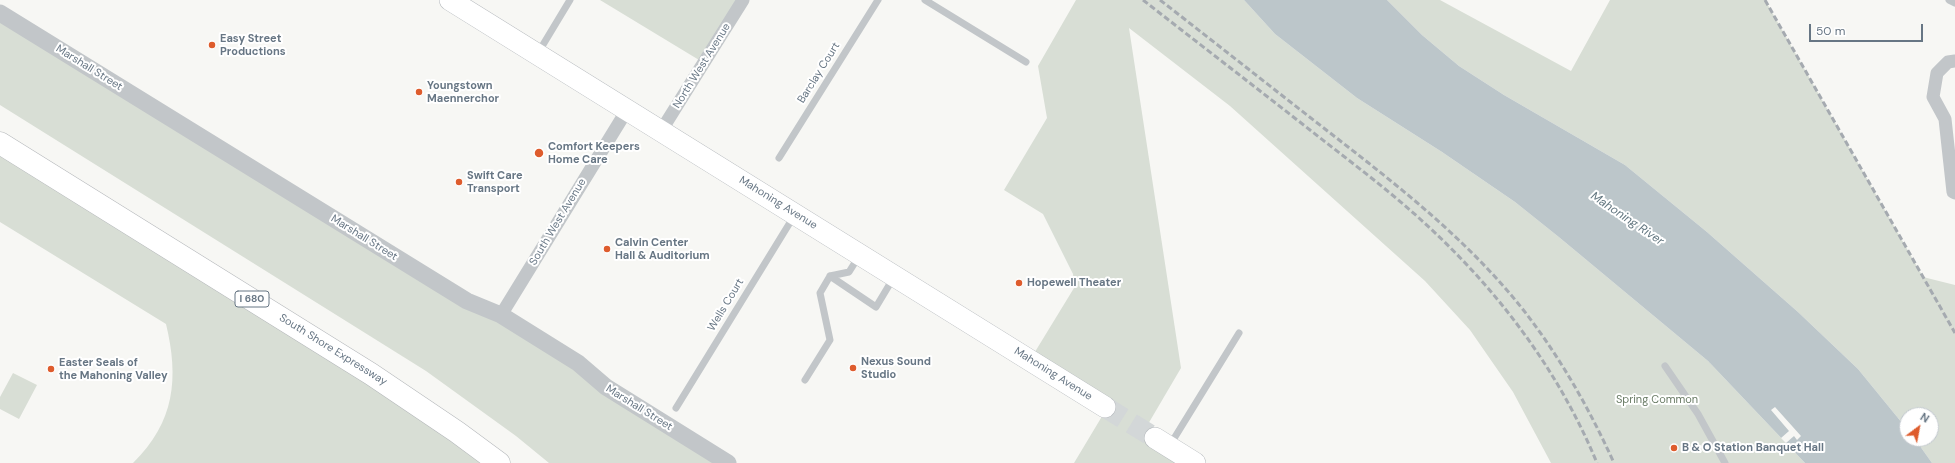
<!DOCTYPE html>
<style>
body{margin:0}
#map{position:relative;width:1955px;height:463px;overflow:hidden;background:#f7f7f4;font-family:"DM Sans",sans-serif}
canvas{display:block}
.north{position:absolute;left:1899px;top:407px;width:40px;height:40px;box-sizing:border-box;background:#fff;border:1px solid #c2c8ce;border-radius:50%;rotate:32deg;font-size:11px;font-weight:700;line-height:16px;text-align:center;color:#677684}
.north::after{content:'';display:block;margin:auto;width:14px;height:18px;background:#de5c2d;clip-path:polygon(50% 0,100% 100%,50% 72%,0 100%)}
.scale{position:absolute;left:1809px;top:24px;width:114px;height:18px;box-sizing:border-box;border:2px solid #677684;border-top:0;padding-left:5px;font-size:12px;line-height:14px;white-space:nowrap;color:#677684;-webkit-text-stroke:3px #fff;paint-order:stroke}
</style>
<div id="map">
<canvas width="1955" height="463"></canvas>
<div class="north">N</div>
<div class="scale">50 m</div>
</div>
<script>
const g = document.querySelector('canvas').getContext('2d');
g.lineJoin = 'round';
function paint(path, color) {
  g.fillStyle = color;
  g.fill(path, 'evenodd');
}
function trace(path, color, width, dash) {
  g.strokeStyle = color;
  g.lineWidth = width;
  g.lineCap = dash ? 'butt' : 'round';
  g.setLineDash(dash || []);
  g.stroke(path);
}
function write(font, color, halo, rows, align = 'center') {
  g.font = font + ' "DM Sans",sans-serif';
  g.lineWidth = 4;
  g.setLineDash([]);
  g.textBaseline = 'middle';
  g.strokeStyle = halo;
  g.fillStyle = color;
  for (const [text, x, y, turn = 0] of rows) {
    g.save();
    g.translate(x, y);
    g.rotate((+turn || 0) * Math.PI / 180);
    g.textAlign = isNaN(turn) ? turn : align;
    if (halo) g.strokeText(text, 0, 0);
    g.fillText(text, 0, 0);
    g.restore();
  }
}
const green = new Path2D(`
 M600,0H743L704,63Z
 M1076,0H1244L1275,34L1357,98L1442,152L1515,202L1560,238L1708,361L1805,463H1551L1513,392L1470,330L1425,281L1230,106L1129,28L1181,368L1144,431L1195,463H1074L1107,408L1030,360L1074,288L1073,274L1043,214L1004,190L1047,118L1038,66Z
 M1387,0H1440L1571,71L1610,0H1765L1923,277L1955,285V463H1932L1915,439H1931V415H1907V429L1858,369L1798,312L1707,232L1625,165L1504,95L1459,66L1422,35Z
 M0,13L728,463H549L516,436L426,371L0,105Z
 M0,143L499,463H133C175,422 179,378 166,324L0,222Z
 M13,373L37,385L19,419L0,409V397Z`);
const water = new Path2D(`
 M1244,0H1387L1422,35L1459,66L1504,95L1625,165L1707,232L1798,312L1858,369L1907,429V439H1915L1932,463H1805L1708,361L1560,238L1515,202L1442,152L1357,98L1275,34Z`);
const pier = new Path2D(`
 M1775,407L1801,436L1797,440L1794,436L1786,443L1781,438L1789,431L1771,410Z`);
const primaryTunnel = new Path2D(`
 M1105,407L1155,438`);
const service = new Path2D(`
 M925,0L1026,62
 M1949,0L1955,3
 M538,53L570,0
 M779,158L878,0
 M859,256L849,272L830,276L876,307L894,277
 M1665,366L1698,414L1725,463
 M805,380L830,340L820,293L830,276
 M676,408L794,216
 M1170,445L1239,333`);
const minor = new Path2D(`
 M1955,61L1948,62L1937,73L1933,97L1945,119L1953,192L1955,193
 M661,131L743,0
 M501,315L627,110`);
const tertiary = new Path2D(`
 M0,13L467,301L501,315L578,363L606,387L728,463`);
const primary = new Path2D(`
 M450,0L1105,407
 M1155,438L1195,463`);
const motorway = new Path2D(`
 M0,143L371,374L457,432L499,463`);
const rail = new Path2D(`
 M1143,0C1198,43 1254,86 1310,130C1343,156 1378,182 1410,210C1490,280 1556,364 1597,463
 M1160,0C1218,45 1276,91 1334,136C1401,188 1468,241 1521,307C1559,355 1589,408 1614,463
 M1765,0L1955,333`);
const markers = [
 [212,45,4,"#de5c2d"],
 [419,92,4,"#de5c2d"],
 [539,153,5,"#de5c2d"],
 [459,182,4,"#de5c2d"],
 [607,249,4,"#de5c2d"],
 [1019,283,4,"#de5c2d"],
 [853,368,4,"#de5c2d"],
 [51,369,4,"#de5c2d"],
 [1674,448,4,"#de5c2d"]
];
const shields = [
 [252,299,34]
];
const shieldNames = [
 ["I 680",252,299]
];
const poiNames = [
 ["Easy Street",220,39],
 ["Productions",220,52],
 ["Youngstown",427,86],
 ["Maennerchor",427,99],
 ["Comfort Keepers",548,147],
 ["Home Care",548,160],
 ["Swift Care",467,176],
 ["Transport",467,189],
 ["Calvin Center",615,243],
 ["Hall & Auditorium",615,256],
 ["Hopewell Theater",1027,283],
 ["Nexus Sound",861,362],
 ["Studio",861,375],
 ["Easter Seals of",59,363],
 ["the Mahoning Valley",59,376],
 ["B & O Station Banquet Hall",1682,448]
];
const streetNames = [
 ["North West Avenue",702,66,-58],
 ["Marshall Street",89,68,32],
 ["Barclay Court",819,73,-58],
 ["Mahoning Avenue",778,203,32],
 ["South West Avenue",558,222,-59],
 ["Marshall Street",364,238,32],
 ["Wells Court",726,305,-59],
 ["South Shore Expressway",333,350,32],
 ["Mahoning Avenue",1053,374,32],
 ["Marshall Street",639,408,32]
];
const parkNames = [
 ["Spring Common",1657,400]
];
const waterNames = [
 ["Mahoning River",1627,219,34]
];
paint(green, '#d8ded5');
paint(water, '#bcc6ca');
paint(pier, '#f7f7f4');
trace(primaryTunnel, '#d3d7d8', 21, [21, 10]);
trace(primary, '#b5b9bd', 22);
trace(motorway, '#b5b8bb', 23);
trace(service, '#c2c6c9', 7);
trace(minor, '#c2c6c9', 13);
trace(tertiary, '#c2c6c9', 17);
trace(primary, '#fff', 21);
trace(motorway, '#fff', 22);
trace(rail, '#a5aab0', 3, [6, 3]);
for (const [x, y, r, color] of markers) {
  const dot = new Path2D();
  dot.arc(x, y, r, 0, 2 * Math.PI);
  g.fillStyle = color;
  g.fill(dot);
  trace(dot, '#fff', 1.5);
}
for (const [x, y, w] of shields) {
  const box = new Path2D();
  box.roundRect(x - w / 2, y - 8, w, 16, 3);
  g.fillStyle = '#fff';
  g.fill(box);
  trace(box, '#677684', 1);
}
write('bold 10px', '#677684', null, shieldNames);
write('bold 11px', '#677684', '#fff', poiNames, 'left');
write('11px', '#677684', '#fff', streetNames);
write('11px', '#697b65', '#fff', parkNames);
write('italic 12px', '#637780', '#fff', waterNames);
</script>
